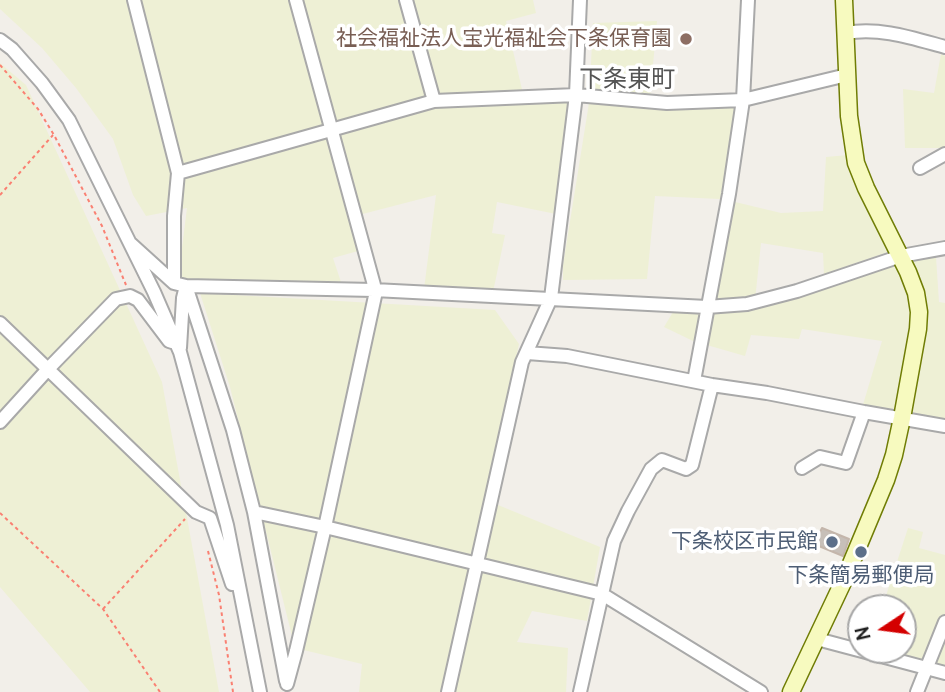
<!DOCTYPE html>
<meta charset="utf-8">
<style>
body{margin:0}
#map{position:relative;width:945px;height:692px;overflow:hidden;background:#f2efe9;font-family:Cabin,sans-serif}
canvas{display:block}
.north{position:absolute;left:847px;top:594px;width:70px;height:70px;box-sizing:border-box;background:#fff;border:2px solid #a7a7a7;border-radius:50%;rotate:257deg;font-size:19px;font-weight:700;line-height:28px;text-align:center;color:#222}
.north::after{content:'';display:block;margin:auto;width:24px;height:32px;background:#d40000;clip-path:polygon(50% 0,100% 100%,50% 72%,0 100%)}
</style>
<div id="map">
<canvas width="945" height="692"></canvas>
<div class="north">N</div>
</div>
<script>
const g = document.querySelector('canvas').getContext('2d');
g.lineJoin = 'round';
function paint(path, color) {
  g.fillStyle = color;
  g.fill(path, 'evenodd');
}
function trace(path, color, width, dash) {
  g.strokeStyle = color;
  g.lineWidth = width;
  g.lineCap = dash ? 'butt' : 'round';
  g.setLineDash(dash || []);
  g.stroke(path);
}
function write(font, color, halo, rows, align = 'center') {
  g.font = font + ' Cabin,"Noto Sans JP",sans-serif';
  g.lineWidth = 7;
  g.setLineDash([]);
  g.textBaseline = 'middle';
  g.strokeStyle = halo;
  g.fillStyle = color;
  for (const [text, x, y, turn = 0] of rows) {
    g.save();
    g.translate(x, y);
    g.rotate((+turn || 0) * Math.PI / 180);
    g.textAlign = isNaN(turn) ? turn : align;
    if (halo) g.strokeText(text, 0, 0);
    g.fillText(text, 0, 0);
    g.restore();
  }
}
const farmland = new Path2D(`
 M0,0H533L536,13L506,21L525,102L569,101L556,214L497,202L492,233L505,235L493,292L424,289L436,195L351,217L358,251L333,258L342,285L181,280V256L187,208L146,216L133,195L113,139L76,88L42,48L0,9Z
 M657,21L649,109L740,103L720,199L655,196L647,279L563,280V265L589,103L593,23Z
 M941,54L945,56V148H905L903,89L934,93Z
 M0,63L26,85L162,382L219,692H90L0,587Z
 M848,155L856,178L888,252L824,274L823,253L761,243L754,310L899,264L936,257L939,302L945,303V421L862,408L882,341L802,329L799,339L751,335L745,356L693,341L664,327L673,312L711,314L731,201L781,213L823,211L826,157Z
 M200,293L495,310L519,344L486,500L600,547L587,621L532,611L517,642L568,648L566,692H359L362,664L295,648L230,387Z
 M908,528L923,532L919,548L945,555V667L878,650H903V608H882Z`);
const building = new Path2D(`
 M822,528L849,539L843,556L814,544Z`);
const path = new Path2D(`
 M0,65L38,109L54,135L102,226L126,285
 M0,195L53,135
 M0,513L103,609L160,692
 M208,551L219,595L233,692
 M103,609L185,519`);
const street = new Path2D(`
 M134,0L178,173L174,216V283
 M406,0L434,101
 M846,33C880,27 912,38 945,47
 M0,40L12,49L42,83L69,120L154,292L180,352L227,525L260,692
 M920,168L945,154
 M178,173L434,101L576,95L667,103L743,100L847,75
 M131,244L174,283L186,286L374,290L707,307L747,304L797,291L901,256L945,248
 M186,286L233,430L254,512L286,681
 M0,323L196,512L210,518L232,584
 M180,348L183,298L186,286
 M527,353L567,356L712,385L767,393L864,412L945,426
 M694,381L729,194L743,100L748,0
 M0,422L49,368L116,299L130,296L138,300L169,341L172,342
 M802,468L820,457L846,463L864,412
 M254,512L325,527L602,594L761,692
 M817,639L945,673
 M287,684L296,651L325,527L375,296L374,285L296,0
 M448,692L522,362L551,298L576,95L580,0
 M580,692L614,541L628,511L651,469L662,460L686,469L692,465L712,385
 M917,692L945,622`);
const secondary = new Path2D(`
 M791,692L845,578L886,480L894,455L902,418L918,329L919,312L916,293L908,272L866,188L856,163L849,116L844,0`);
const markers = [
 [686,39,7,"#8d6e63"],
 [832,542,7,"#5c6f8a"],
 [861,552,7,"#5c6f8a"]
];
const educationNames = [
 ["社会福祉法人宝光福祉会下条保育園",672,39]
];
const serviceNames = [
 ["下条校区市民館",818,542],
 ["下条簡易郵便局",861,576,"center"]
];
const quarterNames = [
 ["下条東町",627,80]
];
paint(farmland, '#eef0d5');
paint(building, '#c7bfb8');
trace(building, '#c4b6ab', 2);
trace(street, '#a9a9a9', 16);
trace(secondary, '#707d05', 19);
trace(path, '#fa8072', 2, [3.5, 3.5]);
trace(street, '#fff', 12);
trace(secondary, '#f7fabf', 16);
for (const [x, y, r, color] of markers) {
  const dot = new Path2D();
  dot.arc(x, y, r, 0, 2 * Math.PI);
  g.fillStyle = color;
  g.fill(dot);
  trace(dot, '#fff', 2.5);
}
write('21px', '#785e54', '#fff', educationNames, 'right');
write('21px', '#4e5e75', '#fff', serviceNames, 'right');
write('24px', '#555', '#fff', quarterNames);
</script>
